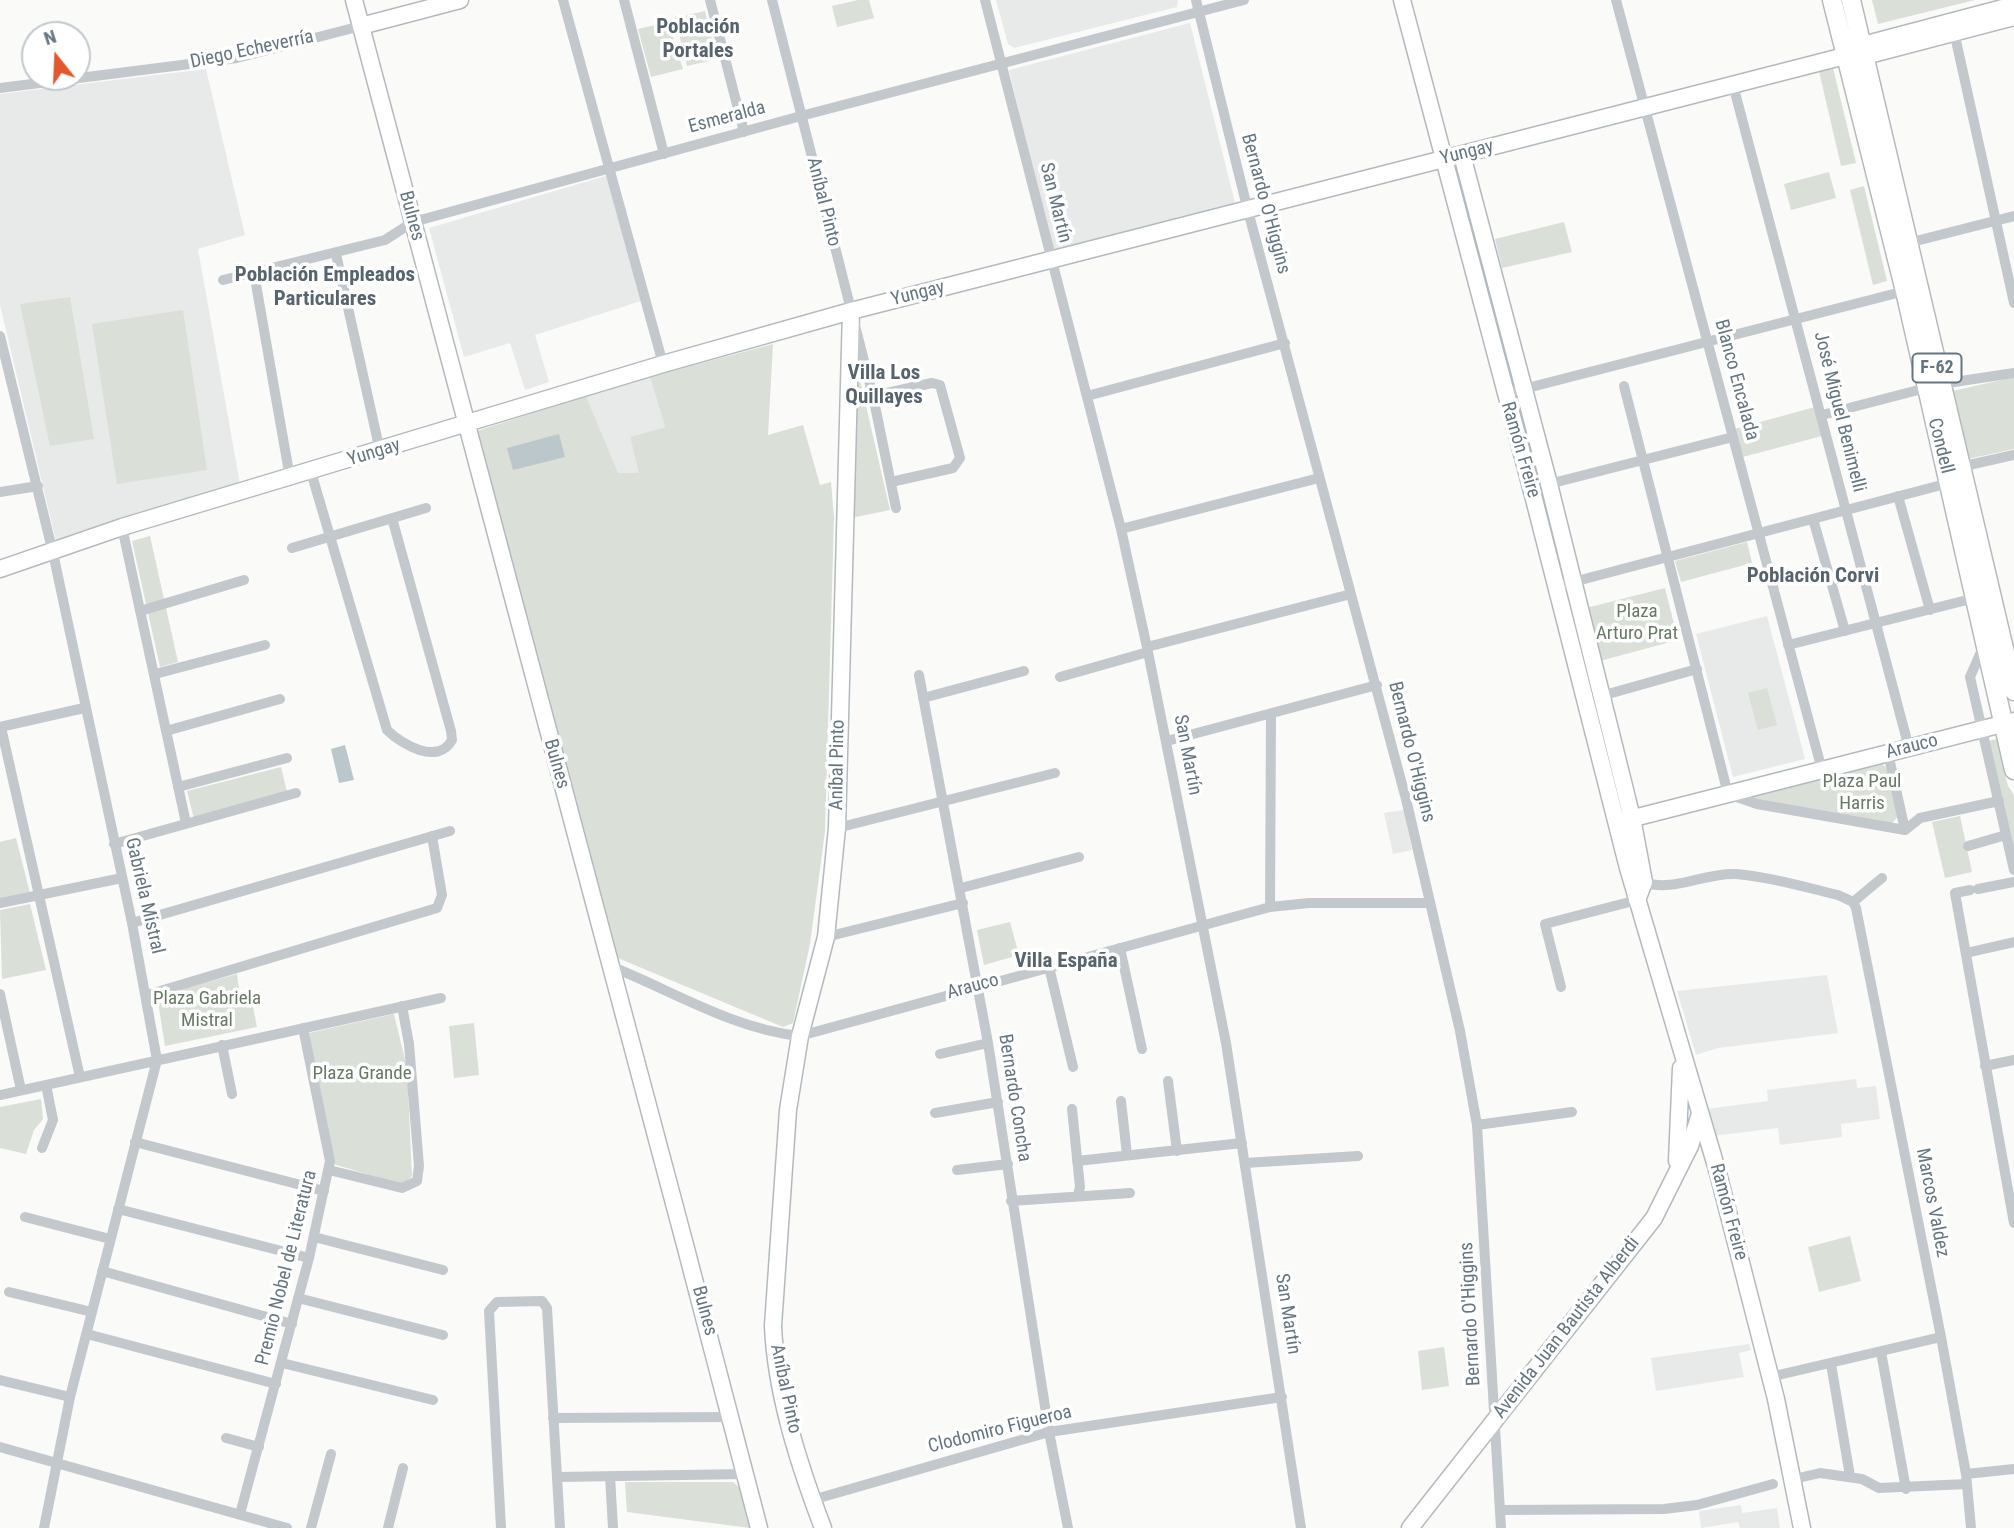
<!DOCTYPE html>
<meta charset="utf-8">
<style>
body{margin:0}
#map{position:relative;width:2014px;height:1528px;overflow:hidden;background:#fafaf8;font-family:"Roboto Condensed",sans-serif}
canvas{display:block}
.north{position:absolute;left:21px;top:21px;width:70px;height:70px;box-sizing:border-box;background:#fff;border:2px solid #c1c8cd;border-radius:50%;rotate:342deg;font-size:19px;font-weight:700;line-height:28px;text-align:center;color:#657683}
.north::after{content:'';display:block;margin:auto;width:24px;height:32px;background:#e4572e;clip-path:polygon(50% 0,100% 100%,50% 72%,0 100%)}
</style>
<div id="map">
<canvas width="2014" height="1528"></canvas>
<div class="north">N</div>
</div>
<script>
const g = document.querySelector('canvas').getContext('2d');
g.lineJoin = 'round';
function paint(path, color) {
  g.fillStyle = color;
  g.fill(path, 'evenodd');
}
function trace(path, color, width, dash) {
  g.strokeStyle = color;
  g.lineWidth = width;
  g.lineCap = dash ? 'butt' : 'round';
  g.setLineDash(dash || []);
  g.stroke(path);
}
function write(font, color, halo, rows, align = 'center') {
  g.font = font + ' "Roboto Condensed",sans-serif';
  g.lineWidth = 7;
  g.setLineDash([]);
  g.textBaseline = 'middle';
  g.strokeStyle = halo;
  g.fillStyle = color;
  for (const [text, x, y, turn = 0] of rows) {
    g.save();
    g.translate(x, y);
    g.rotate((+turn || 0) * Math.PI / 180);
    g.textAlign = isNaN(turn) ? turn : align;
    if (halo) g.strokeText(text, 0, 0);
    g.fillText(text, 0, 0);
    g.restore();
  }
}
const built = new Path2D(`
 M996,0H1178L1177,7L1014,48L1008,44Z
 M1190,23L1236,207L1053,252L1009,70Z
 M206,69L245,235L198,249L240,484L56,541L0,305V94Z
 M609,175L641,301L535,335L549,382L525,390L510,343L464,357L429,228Z
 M650,377L665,427L630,437L640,473L618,474L586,396Z
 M1767,616L1805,759L1733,777L1696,634Z
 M1404,810L1412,850L1393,854L1384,813Z
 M1827,975L1838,1033L1718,1048L1696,1055L1677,991Z
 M1856,1079L1857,1088L1876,1086L1880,1119L1841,1124L1842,1137L1780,1145L1778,1128L1713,1136L1706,1109L1768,1101L1767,1090Z
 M1749,1344L1751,1350L1739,1353L1744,1377L1656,1391L1651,1358Z
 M1741,1505L1742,1513L1777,1508L1780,1528H1740L1738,1522L1701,1528L1699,1511Z`);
const green = new Path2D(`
 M858,0H869L874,18L837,27L832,6Z
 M1872,0H1975L1878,24Z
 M705,11L717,59L687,66L675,18Z
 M668,22L683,69L651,77L638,29Z
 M1833,68L1856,163L1841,166L1819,71Z
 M1829,172L1836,198L1791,210L1784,184Z
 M1864,186L1887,281L1873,285L1850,190Z
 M1564,222L1572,252L1502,268L1495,239Z
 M70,297L94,439L50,446L20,304Z
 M183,310L207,470L117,484L92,324Z
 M773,344L768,435L803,425L820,485L831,482L834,518L825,831L810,944L793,1023L783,1027L613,956L477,431L586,396L618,473H639L630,437L665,427L650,377Z
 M855,358L890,510L851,518Z
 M2014,377V449L1968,459L1953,391Z
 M1815,407L1822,436L1739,458L1731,430Z
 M150,536L178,662L160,667L132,541Z
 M1747,542L1752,563L1681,582L1675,561Z
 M1665,588L1678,640L1600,661L1586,608Z
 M1767,688L1777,725L1758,730L1748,693Z
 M2001,738L2004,748L2001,759L2008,786L2014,795V852L1988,741Z
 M1879,762L1886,767L1898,816L1890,826L1752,799L1751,795Z
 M281,767L287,792L194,819L187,791Z
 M1960,816L1972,872L1945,878L1932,822Z
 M16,838L30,893L0,899V842Z
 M30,904L46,970L2,979L0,910Z
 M1010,922L1019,955L984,965L977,930Z
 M237,974L240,997L251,996L257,1027L165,1046L157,996Z
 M394,1014L407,1068L412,1176L403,1185L333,1164L309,1033Z
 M474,1023L479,1075L454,1078L449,1026Z
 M41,1099L43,1119L34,1130L26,1154L0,1148V1107Z
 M1850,1236L1861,1281L1819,1292L1808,1247Z
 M1444,1347L1449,1386L1422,1390L1418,1351Z
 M625,1482H733L740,1488L750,1528L627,1512Z`);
const water = new Path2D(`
 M559,434L565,457L513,470L507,448Z
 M345,745L354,780L339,783L331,749Z`);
const street = new Path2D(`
 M563,0L663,364
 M624,0L664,154
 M710,0L744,132
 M772,0L873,396L896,508
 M985,0L1121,529L1148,652L1226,1043L1301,1528
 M1196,0L1248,211L1406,799L1460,1031L1477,1125L1501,1528
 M1616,0L1822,770
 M1953,27L2014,303
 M1733,85L1909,748
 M0,88L237,58L361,26
 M1908,243L2014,216
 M336,254L380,451
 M254,273L290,478
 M223,280L385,240L413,222L801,116L1244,0
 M0,336L53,553L132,923L157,1060L70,1397L44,1528
 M1941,384L2014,373
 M1624,386L1728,794L1757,804L1905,830
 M1504,394L1905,291
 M873,396L932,383L940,385L960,458L953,468L891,482
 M1087,396L1285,343
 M1822,415L1926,388
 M1960,467L2014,455
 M311,472L387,730C401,744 438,766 452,740L451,731L392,518
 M1549,484L1733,437
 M0,492L38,486
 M1898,496L1930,610
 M1813,519L1845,631
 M122,527L186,823
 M1121,529L1319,478
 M292,548L426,508
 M1554,587L1949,483
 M140,611L244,580
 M1788,645L1975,598
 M1984,645L1970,677L2014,870
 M1147,647L1351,594
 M155,674L265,645
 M919,675L988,1043L1049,1432L1068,1528
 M1060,677L1148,652
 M1601,696L1697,669
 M923,698L1024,671
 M0,727L84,708
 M1,727L80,1077
 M166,731L280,699
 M1167,741L1377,685
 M1888,753L1905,830
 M178,787L287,758
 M837,828L1055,773
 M1905,830L1920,818L1999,801
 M114,844L296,793
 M1968,846L2006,835
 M1644,882C1673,893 1705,872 1736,874C1770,877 1805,887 1838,895L1853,902L1856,908L1941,1337L1966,1474L1971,1528
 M961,888L1079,857
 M1978,889L2014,882
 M1970,890L1955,893L2014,1223
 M1853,902L1882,878
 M0,903L122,878
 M1270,907L1271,714
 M132,923L450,831
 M826,937L963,903
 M1120,948L1142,1049
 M1966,953L2014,942
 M610,966C671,990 733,1029 800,1036L1270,907L1309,903H1430
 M1049,967L1073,1067
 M1561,987L1545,924L1637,900
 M0,994L21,1090
 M147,995L437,908L442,895L432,836
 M222,1045L232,1094
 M940,1054L988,1043
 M1985,1066L2014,1060
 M1168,1081L1177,1151
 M0,1095L441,998
 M1121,1101L1127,1155
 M1072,1109L1080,1187L1078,1195
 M935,1113L998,1102
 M1477,1125L1572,1112
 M135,1142L324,1191
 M42,1148L53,1120L46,1085
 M1077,1161L1242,1143
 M1245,1163L1358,1156
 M329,1170L402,1188L417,1181L419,1166L409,1044L402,1006
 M957,1170L1008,1164
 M1011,1201L1130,1193
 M118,1209L309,1258
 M25,1217L110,1239
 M314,1237L443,1270
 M102,1271L292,1324
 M9,1292L92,1312
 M298,1298L443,1335
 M87,1334L276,1384
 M1881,1352L1906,1489
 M282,1363L433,1400
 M1831,1364L1850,1476
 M1770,1377L1941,1337
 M0,1380L70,1397
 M553,1418L731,1417
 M226,1438L259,1447
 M0,1447L287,1528
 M1966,1474L2014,1469
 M610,1476L613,1528
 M557,1477L745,1474
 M1794,1479L1820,1473L1862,1479L1879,1488L1967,1484
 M812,1500L1049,1432L1282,1397
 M1501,1510L1664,1509L1697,1505L1773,1484
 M240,1514L309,1258L330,1161L303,1028
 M311,1528L331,1454
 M388,1528L403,1468
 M501,1528L489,1311L497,1302L542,1301L547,1308L560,1528`);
const secondary = new Path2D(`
 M354,0C488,510 627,1018 759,1528
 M1402,0L1534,499L1628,868L1718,1173L1776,1399L1802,1528
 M361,26L460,0
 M1851,52L1863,45L2014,5
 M1462,155L1549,484L1632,818L1644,882L1637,900
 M0,569L122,527L663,364L851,311L1837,58L1865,56L2014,17
 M1622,821L2014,721
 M1677,1161L1681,1068
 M823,1528C799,1465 776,1394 773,1326L788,1110L800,1036L826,937L837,828L851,311
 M1410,1528L1654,1218L1690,1146L1700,1114`);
const primary = new Path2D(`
 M1832,0L1905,291L2014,770
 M1851,0L2014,691`);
const shields = [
 [1937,368,49]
];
const shieldNames = [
 ["F-62",1937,368]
];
const streetNames = [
 ["Diego Echeverría",252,50,-12],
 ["Esmeralda",727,118,-15],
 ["Yungay",1467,153,-14],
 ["Aníbal Pinto",823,202,76],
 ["San Martín",1055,203,76],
 ["Bernardo O'Higgins",1265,204,75],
 ["Bulnes",411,216,75],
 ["Yungay",918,294,-14],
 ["Blanco Encalada",1736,380,75],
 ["José Miguel Benimelli",1839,412,76],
 ["Condell",1940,446,76],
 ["Ramón Freire",1520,450,74],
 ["Yungay",374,453,-17],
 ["Arauco",1912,747,-14],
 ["Bernardo O'Higgins",1411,752,76],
 ["San Martín",1187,755,79],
 ["Bulnes",556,764,74],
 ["Aníbal Pinto",838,765,-89],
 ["Gabriela Mistral",144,896,77],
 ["Arauco",973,987,-15],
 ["Bernardo Concha",1014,1098,81],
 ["Marcos Valdez",1932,1203,79],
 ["Ramón Freire",1728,1212,75],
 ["Premio Nobel de Literatura",287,1268,-76],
 ["Bulnes",704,1311,75],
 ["San Martín",1287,1314,81],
 ["Bernardo O'Higgins",1471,1314,-93],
 ["Avenida Juan Bautista Alberdi",1567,1328,-52],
 ["Aníbal Pinto",785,1389,78],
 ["Clodomiro Figueroa",1000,1430,-14]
];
const parkNames = [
 ["Plaza",1637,612],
 ["Arturo Prat",1637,634],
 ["Plaza Paul",1862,782],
 ["Harris",1862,804],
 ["Plaza Gabriela",207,999],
 ["Mistral",207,1021],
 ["Plaza Grande",362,1074]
];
const neighbourhoodNames = [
 ["Población",698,28],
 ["Portales",698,52],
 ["Población Empleados",325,276],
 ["Particulares",325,300],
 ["Villa Los",884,374],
 ["Quillayes",884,398],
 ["Población Corvi",1813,577],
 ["Villa España",1066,962]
];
paint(built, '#e8e9e9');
paint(green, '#dadfd7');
paint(water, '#bbc7cb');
trace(secondary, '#b3babf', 19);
trace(primary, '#b5babe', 21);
trace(street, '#c3c8cc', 10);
trace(secondary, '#fff', 16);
trace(primary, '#fff', 18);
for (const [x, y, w] of shields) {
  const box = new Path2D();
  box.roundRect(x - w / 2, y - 14.5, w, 29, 5);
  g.fillStyle = '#fff';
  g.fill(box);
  trace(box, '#657683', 2);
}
write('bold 18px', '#657683', null, shieldNames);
write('19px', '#657683', '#fff', streetNames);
write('19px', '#687a64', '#fff', parkNames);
write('bold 21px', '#57646e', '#fff', neighbourhoodNames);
</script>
